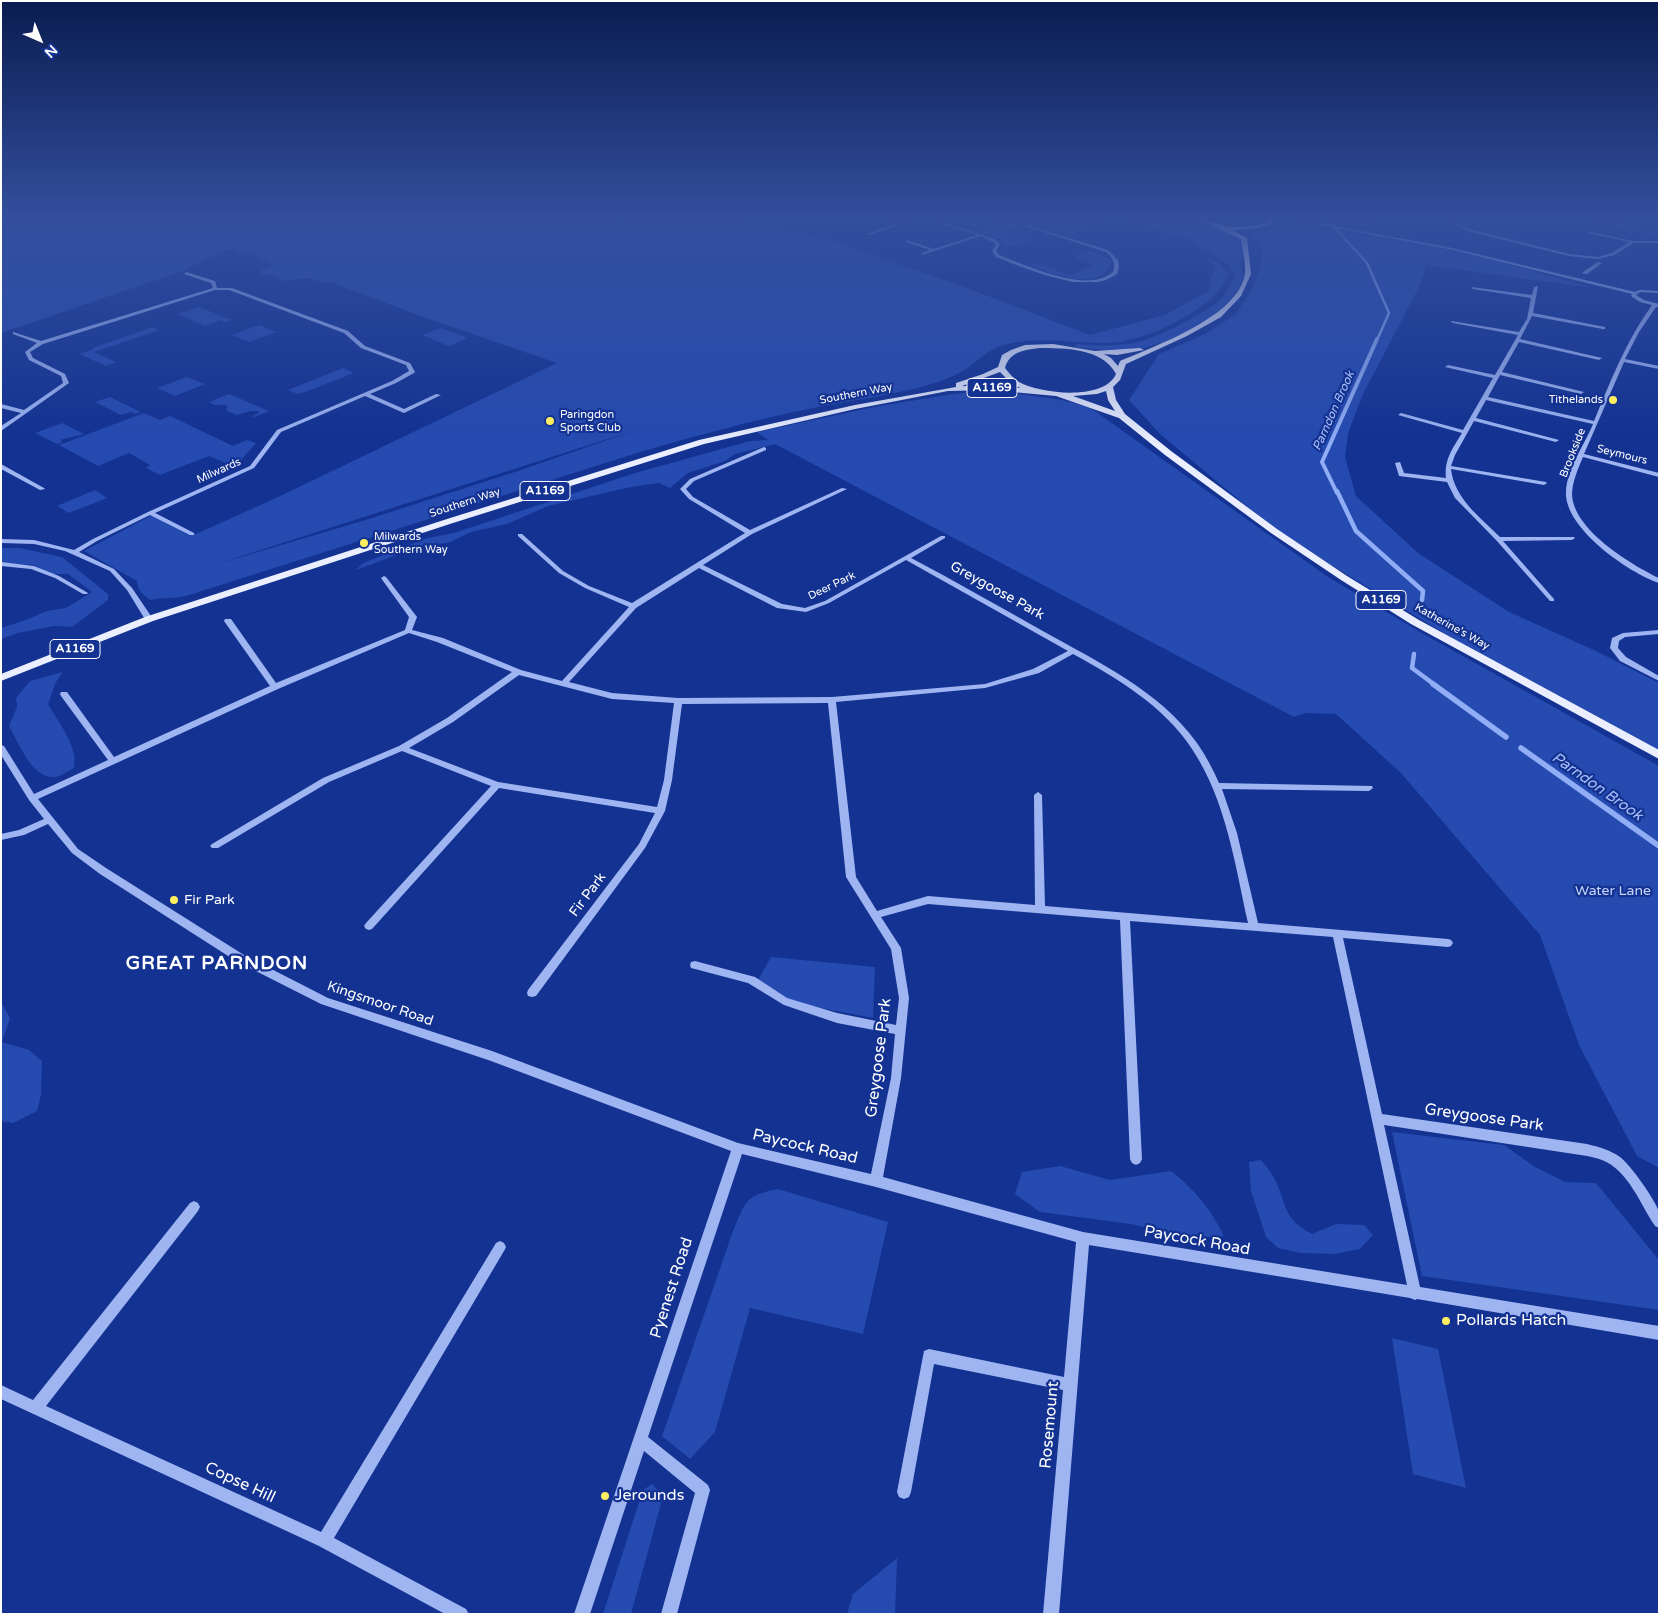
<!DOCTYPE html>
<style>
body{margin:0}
#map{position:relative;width:1660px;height:1615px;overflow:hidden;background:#133291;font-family:"Varela Round",sans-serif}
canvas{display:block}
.frame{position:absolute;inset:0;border:2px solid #fff;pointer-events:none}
.north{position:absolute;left:15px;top:15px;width:50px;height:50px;-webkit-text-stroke:4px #133291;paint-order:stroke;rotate:136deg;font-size:14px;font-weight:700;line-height:20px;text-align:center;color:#fff}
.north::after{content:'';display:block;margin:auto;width:18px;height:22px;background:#fff;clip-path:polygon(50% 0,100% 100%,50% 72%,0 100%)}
</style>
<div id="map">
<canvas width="1660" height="1615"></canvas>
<div class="frame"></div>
<div class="north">N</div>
</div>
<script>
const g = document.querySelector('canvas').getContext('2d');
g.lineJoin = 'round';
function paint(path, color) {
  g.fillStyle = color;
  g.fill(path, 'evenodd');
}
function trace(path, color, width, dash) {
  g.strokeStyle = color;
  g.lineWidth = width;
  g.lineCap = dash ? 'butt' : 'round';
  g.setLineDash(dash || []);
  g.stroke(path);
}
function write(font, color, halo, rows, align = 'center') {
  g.font = font + ' "Varela Round",sans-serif';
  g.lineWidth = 4.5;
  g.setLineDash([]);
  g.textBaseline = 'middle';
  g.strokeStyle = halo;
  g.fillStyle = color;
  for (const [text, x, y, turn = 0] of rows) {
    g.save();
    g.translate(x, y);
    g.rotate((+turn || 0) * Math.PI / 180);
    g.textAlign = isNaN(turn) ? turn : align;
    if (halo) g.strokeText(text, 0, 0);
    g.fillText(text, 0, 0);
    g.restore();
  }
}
const green = new Path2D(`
 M1,218H613L630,230L671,225L673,218H739L743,221L742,236L744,225L784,229L824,238L956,284L1090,335L1165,315L1209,291L1211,276L1217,268L1204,256L1218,262L1229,274C1217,309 1144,342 1109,343C1073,344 1039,335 1004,345C988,349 979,360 966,369C950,379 930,385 913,389C880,397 846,401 813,408C753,420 695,436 637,453L186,596C174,599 162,597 151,600C144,596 137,590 137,581L84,551L156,513L196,534L276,498L557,363L423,317L331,282L327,283L309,278L281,281L277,276L260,274V271L274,266L250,254L234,252L238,249L226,250L182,271L1,333ZM636,430L518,471L372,518L214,565Z
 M1016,218H1116L1069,235L1029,222L1004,232L1034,241L1005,247L1001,239L978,231Z
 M1116,218H1189L1226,230L1240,239C1241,243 1243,249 1242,254C1242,257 1240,261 1240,265C1241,269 1243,272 1243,276C1236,313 1167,346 1133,350C1113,352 1094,349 1075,347L1076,344C1096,346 1114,346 1134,343C1155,339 1207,313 1222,298C1228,291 1232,283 1235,274L1227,264L1190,239Z
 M1313,218H1383L1368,226Z
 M1579,218L1610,219L1659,234V236Z
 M1293,223L1428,245L1492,260L1593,288L1426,265L1420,285L1363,394L1348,433L1345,457L1356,496L1418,553L1509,612L1594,650L1659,683V753L1525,682L1281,535L1160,434L1129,400L1159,354L1205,334L1236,314L1253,287L1261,263V241H1254L1253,236L1271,228Z
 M1090,251L1104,256L1111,262C1098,295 1050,272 1027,264L1032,262L1070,275L1094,265L1073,257Z
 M199,307L232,320L225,322L221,320L205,326L178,314Z
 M259,325L276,332L249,342L232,335Z
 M153,327L159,330L94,352L116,362L106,366L80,354L94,349L92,348Z
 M441,328L468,338L449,346L422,335Z
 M343,368L354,373L305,392L298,394L288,390Z
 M187,377L205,384L175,396L157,388Z
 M984,391C1014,394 1065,397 1092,409L1328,577L1420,632L1659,766V1168L1637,1156L1579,1045L1540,935L1401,773L1336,714L1306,713L1294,717L775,444L735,454L725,461L688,473L670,488L659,483L631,487L548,506L507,524L471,532L448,543L424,545L356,570L363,563L427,538L454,533L635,473L750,441L768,440L757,432L874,407L953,394Z
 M229,394L269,411L254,417L252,416L259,413V411H250L237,415L227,411V405H215L209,402Z
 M110,397L141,412L135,414L131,412L121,415L95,402Z
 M144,413L160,420L170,416L233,446L247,440L256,443L235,467L209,456L160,475L146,468L150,465L129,453L98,466L59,445Z
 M62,423L84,434L60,440L63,442L57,444L35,433Z
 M95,490L107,498L69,513L57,506Z
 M1,548H20L62,557L108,594V600L72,627L54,626L18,633L1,639V628L26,620L47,611L66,608L92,592L68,574H51L34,565L1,563Z
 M63,672L56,682L48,704C58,722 79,747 74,768C68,771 61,776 56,777C32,780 19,743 9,726L17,707L16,698L30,681Z
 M771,957L875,967L873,1018L784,1001L758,980Z
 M1,1002L10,1018L2,1042L29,1050L42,1061L41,1095L37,1111L13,1123L1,1121Z
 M1392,1132L1504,1145L1535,1167L1565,1182L1596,1183L1659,1260V1310L1422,1276Z
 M1261,1160C1265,1165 1270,1171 1273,1176C1288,1203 1280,1217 1312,1234L1336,1224L1364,1225L1373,1235L1360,1249L1335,1254L1301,1253L1278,1248L1266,1237L1251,1191L1249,1162Z
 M1060,1166L1110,1180L1171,1171C1194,1189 1211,1209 1224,1236L1194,1238L1131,1224L1040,1212L1015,1194L1022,1172Z
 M778,1189L888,1222L863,1334L750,1308L715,1432L690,1459L662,1436L733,1231C746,1201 744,1196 778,1189Z
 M1392,1338L1438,1349L1466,1488L1413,1474Z
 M652,1484L663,1496L631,1614H603L643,1490Z
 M897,1558L895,1614H847L853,1594Z`);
const streamFar3 = new Path2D(`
 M1326,218L1367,263L1389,313L1377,340`);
const streamFar2 = new Path2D(`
 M1337,493L1322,462L1377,339`);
const streamFar1 = new Path2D(`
 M1337,491L1356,531L1423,591L1422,600
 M1414,654L1412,668L1435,685`);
const stream = new Path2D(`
 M1433,684L1506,737
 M1521,748L1659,846`);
const minor = new Path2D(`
 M913,218H919L869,235L866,234Z
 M925,218H931L994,239L1000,244L996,251L999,255C1025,265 1071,286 1099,279C1104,278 1109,275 1113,272C1116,263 1113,258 1106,252L1027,227V225L1108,250L1118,260L1119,266L1117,274L1106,280L1097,282H1073L1045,275L1019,266L996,257L992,251L996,244L981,236L922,255V253L930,250L906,242V240L934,249L977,235Z
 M1281,218H1290L1448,247L1635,292L1639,290L1659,291V293L1640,292L1636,295L1644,300L1659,304V307H1656L1639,332L1625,359L1659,366V369L1624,362L1584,454L1659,473V477L1583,457C1578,469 1572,482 1572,495C1574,530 1630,564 1659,578V583C1629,573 1564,528 1566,492C1567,468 1584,446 1593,424L1486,400L1476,418L1559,440L1556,442L1474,421L1455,455L1451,466L1546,482L1547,483L1544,485L1451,469C1454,498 1480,517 1500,537H1574L1575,538L1572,540L1503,541L1554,599V601H1550L1496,540L1455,498L1447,482L1399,476L1395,463L1400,462L1404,473L1446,478C1444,459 1453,448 1462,433L1398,415L1401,413L1463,430L1493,378L1445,367L1448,365L1495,375L1518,335L1453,323L1451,322V321L1519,332L1527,319L1531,298L1473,289L1471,287L1532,295L1534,287L1538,286L1533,313L1605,327V329H1603L1532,316L1520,339L1602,358L1599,360L1519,342L1502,372L1584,392L1581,394L1500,375L1488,397L1594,421C1611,380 1626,341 1652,305L1640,302L1631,296L1632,294L1448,249Z
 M1448,218H1452L1458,224L1469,229L1569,254L1598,257L1612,253L1629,242L1588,233L1589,231L1633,241H1659V243H1634L1614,255L1598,259L1569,256L1467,231L1456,226Z
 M1528,218H1535L1545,221L1543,222Z
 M1598,262L1602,263L1587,274H1583V272Z
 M186,272L215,281L217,288H232L348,331L365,346L410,363L415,372L414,373L396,383L370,394L404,409L436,394L441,395L404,413L365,396L281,432L254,468L155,513L194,533V535H190L150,515L97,541L79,552L114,569L132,588L153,619L149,621H146L127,590L110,571L65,551L34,544L1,543V539L34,540L74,550L93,539L148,512L250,466L277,430L392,381L409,371L406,365L361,348L344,333L229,290H215L43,344L30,352L33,358L65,374L69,383L1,431V426L21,413L1,408V404L24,410L63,383L61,376L29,360L25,352L37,343L13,334V332L41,341L213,288L211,283L184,274Z
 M764,447L766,448V450L694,481L686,489L693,497L750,530L842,488L847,489L752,534L703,565L782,604L805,608L825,601L941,536H945V538L911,558C955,581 998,606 1041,630C1096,661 1159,690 1197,743C1206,756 1213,769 1219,783L1372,786L1373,788L1369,791L1222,789L1237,833L1258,923L1448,939L1451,940L1453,943L1451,946L1448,947L1343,938L1382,1114L1587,1144C1599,1147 1610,1150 1620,1157C1630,1164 1656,1201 1659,1212C1660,1217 1659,1223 1659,1228L1655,1226C1640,1204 1629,1171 1602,1160C1597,1158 1592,1157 1587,1156L1384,1125L1420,1287L1659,1326V1340L1417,1299L1415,1300L1410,1298L1089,1245L1059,1614H1043L1063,1390L934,1364L911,1492L909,1497L904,1499L899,1497L897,1492L924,1351L929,1349L1064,1377L1076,1242L876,1187L742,1154L648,1437L708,1485L710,1490L677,1614H661L695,1493L644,1451L590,1614H574L731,1151L491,1061L321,1004L236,961L100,874L72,853L48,824L24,835L1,840V834L19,830L44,819L29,800L1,755V745L4,746L34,794L108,760L61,696L60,694L61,692H67L114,757L270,686L224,621L225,619H231L276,683L405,630L409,617L381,578L384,576L386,577L417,617L412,630L443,638L521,670L562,681L629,607L585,588L559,573L518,536V534H522L563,571L589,586L632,603L745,533L689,499L680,489L690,479ZM906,560L1068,651L1033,669L985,684L832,697L678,698L612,693L569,682L636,608L699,568L777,608L806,612L829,603ZM409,633L437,642L512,672L447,718L399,746L323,778L212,844L210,846L212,848H218L329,782L402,751L491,786L366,923L364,926L366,929L369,930L372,929L499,788L655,813L639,844L528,990L527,993L528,996L532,997L536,996L645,848L665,811L672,780L682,704L828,703L846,877L891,949L899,998L896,1025L837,1013L787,998L755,977L695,961L691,962L690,965L691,968L695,969L748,983L784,1005L837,1023L895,1034L891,1078L871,1174L738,1143L492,1051L328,998L244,955L106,868L78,849L38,799L278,689ZM1073,654C1117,678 1164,706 1192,749C1226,800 1235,864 1248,923L1045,906L1042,795L1038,792L1034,795L1035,905L928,896L877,911L856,877L836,702L985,688L1039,673ZM519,675L612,699L674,703L664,780L657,807L498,782L409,748L453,722ZM928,904L1120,920L1130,1159L1132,1163L1136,1165L1140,1163L1142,1159L1130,921L1333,937L1407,1285L1083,1232L883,1177L901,1078L909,998L901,948L881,917Z
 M1,464L44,488L45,489L40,490L1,469Z
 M1,562L34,566L59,576L88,593L87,594H83L55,578L31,569L1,566Z
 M1659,630V634L1625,637L1619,641L1618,648L1626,657L1659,676V681L1620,661L1610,648L1612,638L1623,633Z
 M194,1201L198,1203L200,1207L198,1211L46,1406L321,1532L496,1243L500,1241L504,1243L506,1247L504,1251L334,1538L466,1609L469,1614H445L319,1546L1,1399V1385L33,1400L190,1203Z`);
const major = new Path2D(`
 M1194,218C1203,218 1209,222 1217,224C1234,229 1251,227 1268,222L1269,218H1275L1272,224L1252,229L1232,230L1247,238L1251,274L1241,296L1221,317L1187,336L1126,364L1120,380L1113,387L1116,400L1125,414L1171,451L1277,529L1347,576L1419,620L1659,750V759L1411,624L1341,580L1271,533L1165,455L1119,418L1056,396L991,390L948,391L855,409L704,444L453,523L153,621L1,681V674L145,617L447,519L699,440L855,405L956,387V383L983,374L998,367L1002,355L1011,350L1025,345L1053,344L1095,351L1140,348L1144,350L1117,355L1104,354L1111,358L1118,366L1120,361C1155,346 1240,316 1245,273C1246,263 1242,249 1241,239ZM1039,348C1064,348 1103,348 1116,374C1104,401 1041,394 1019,382C1013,378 1009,373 1005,368C1009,352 1024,350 1039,348ZM1000,372L1010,382L1020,388L962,386ZM1106,391L1108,400L1115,411L1073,396L1097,394Z`);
const wall = new Path2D(`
 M622,218H666V224L635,229Z`);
const shadedWall = new Path2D(`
 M658,218H666V224L635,229L634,222Z`);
const building = new Path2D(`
 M630,218H658L634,222Z`);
const markers = [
 [1613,400,5,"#ffef60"],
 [550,421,5,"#ffef60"],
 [364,543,5,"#ffef60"],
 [174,900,5,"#ffef60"],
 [1446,1321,5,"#ffef60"],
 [605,1496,5,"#ffef60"]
];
const farStreetnames = [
 ["Southern Way",856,394,-11],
 ["Brookside",1573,453,-68],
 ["Seymours",1622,455,14],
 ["Milwards",219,471,-24],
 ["Southern Way",465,503,-18],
 ["Deer Park",832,586,-26],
 ["Katherine's Way",1452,627,29]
];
const farPoinames = [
 ["Tithelands",1603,400,"right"],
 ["Paringdon",560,415],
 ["Sports Club",560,428],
 ["Milwards",374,537],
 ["Southern Way",374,550]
];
const shields = [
 [992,388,50],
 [545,491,50],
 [1381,600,50],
 [75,649,50]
];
const shieldNames = [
 ["A1169",992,388],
 ["A1169",545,491],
 ["A1169",1381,600],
 ["A1169",75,649]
];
const farWaternames = [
 ["Parndon Brook",1334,411,-66]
];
const streetNames = [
 ["Greygoose Park",997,591,29],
 ["Fir Park",588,895,-53],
 ["Kingsmoor Road",380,1004,19]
];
const parkNames = [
 ["Water Lane",1613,891]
];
const poiNames = [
 ["Fir Park",184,900]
];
const waterNames = [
 ["Parndon Brook",1597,787,35]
];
const nearStreetnames = [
 ["Greygoose Park",879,1058,-83],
 ["Greygoose Park",1484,1118,8],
 ["Paycock Road",805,1147,13],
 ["Paycock Road",1197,1241,10],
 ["Pyenest Road",672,1288,-72],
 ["Rosemount",1050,1425,-85],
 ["Copse Hill",240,1483,25]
];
const nearPoinames = [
 ["Pollards Hatch",1456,1321],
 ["Jerounds",615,1496]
];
const districtNames = [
 ["GREAT PARNDON",217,964]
];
paint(green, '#254ab0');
trace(streamFar3, '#91adf5', 2.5);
trace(streamFar2, '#91adf5', 4);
trace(streamFar1, '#91adf5', 4.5);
trace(stream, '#91adf5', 5.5);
paint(minor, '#9fb5f2');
paint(major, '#eaeeff');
paint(wall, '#2f4c9e');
paint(shadedWall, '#263e81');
paint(building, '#3758b8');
trace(building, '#263e81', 1);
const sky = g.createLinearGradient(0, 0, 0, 444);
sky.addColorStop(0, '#0a1c50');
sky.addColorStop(0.49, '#334f9d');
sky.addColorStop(1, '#334f9d00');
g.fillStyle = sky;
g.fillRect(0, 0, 1660, 444);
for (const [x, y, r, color] of markers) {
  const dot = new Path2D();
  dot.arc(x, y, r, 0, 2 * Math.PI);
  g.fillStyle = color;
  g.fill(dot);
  trace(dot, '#133291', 2);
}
write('11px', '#fff', '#133291', farStreetnames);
write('11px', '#fff', '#133291', farPoinames, 'left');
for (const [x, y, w] of shields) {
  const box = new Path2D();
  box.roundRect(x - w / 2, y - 9.5, w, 19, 4);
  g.fillStyle = '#133291';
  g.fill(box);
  trace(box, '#fff', 1);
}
write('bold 12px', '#fff', null, shieldNames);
write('italic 12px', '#abc0f9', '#133291', farWaternames);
write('14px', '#fff', '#133291', streetNames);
write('14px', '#c7d5fc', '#133291', parkNames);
write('14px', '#fff', '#133291', poiNames, 'left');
write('italic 15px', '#abc0f9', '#133291', waterNames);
write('16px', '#fff', '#133291', nearStreetnames);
write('16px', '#fff', '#133291', nearPoinames, 'left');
g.letterSpacing = '1px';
write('bold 19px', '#fff', '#133291', districtNames);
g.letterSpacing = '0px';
</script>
